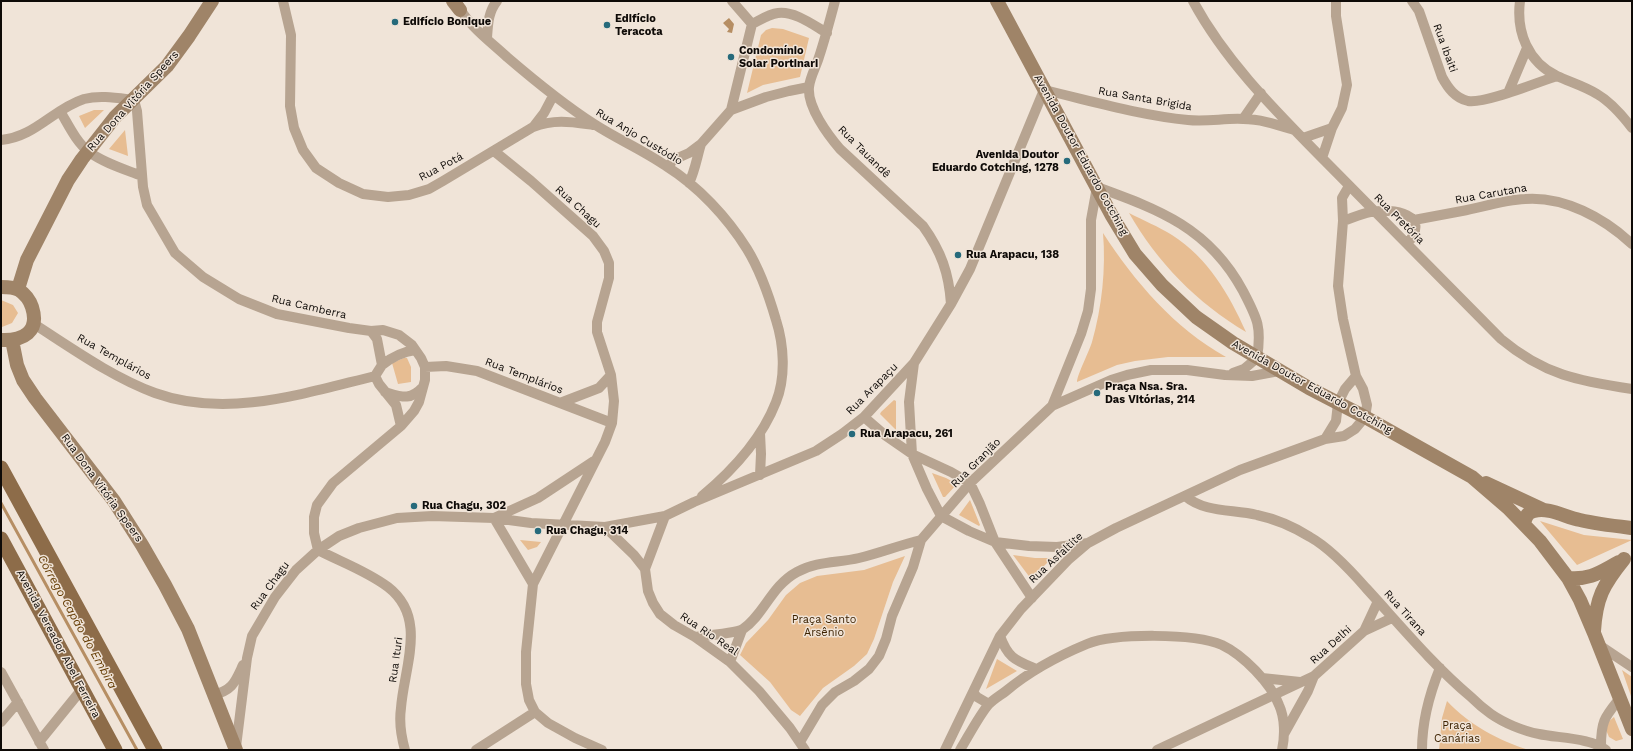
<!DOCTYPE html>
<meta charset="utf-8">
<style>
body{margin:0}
#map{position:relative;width:1633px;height:751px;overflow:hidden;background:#f0e4d8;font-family:"Work Sans",sans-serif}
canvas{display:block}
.frame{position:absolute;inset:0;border:2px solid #0e0a07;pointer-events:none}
</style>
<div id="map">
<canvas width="1633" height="751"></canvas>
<div class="frame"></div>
</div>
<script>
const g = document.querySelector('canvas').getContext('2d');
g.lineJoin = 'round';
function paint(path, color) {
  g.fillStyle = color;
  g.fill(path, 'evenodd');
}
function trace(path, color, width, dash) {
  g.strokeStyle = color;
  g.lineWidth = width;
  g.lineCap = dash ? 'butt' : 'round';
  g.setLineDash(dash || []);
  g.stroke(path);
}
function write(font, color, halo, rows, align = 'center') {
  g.font = font + ' "Work Sans",sans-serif';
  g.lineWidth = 3;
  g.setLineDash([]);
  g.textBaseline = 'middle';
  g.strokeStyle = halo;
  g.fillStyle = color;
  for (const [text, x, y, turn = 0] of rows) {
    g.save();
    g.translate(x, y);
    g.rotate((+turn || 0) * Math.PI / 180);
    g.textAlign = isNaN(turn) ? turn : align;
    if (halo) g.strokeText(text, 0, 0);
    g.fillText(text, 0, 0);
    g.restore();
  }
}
const green = new Path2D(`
 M772,28L783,29L809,38L800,77L763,85L747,93L761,35L766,30Z
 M94,110H104L85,128L79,116Z
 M125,130L128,156L109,149Z
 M1129,213C1143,220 1159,227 1172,235C1208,258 1229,294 1246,332C1197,303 1157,262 1129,213Z
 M1103,233C1135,282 1174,328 1226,357H1168L1135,361L1117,365L1077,382C1077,375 1089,352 1092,342C1102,307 1106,269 1103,233Z
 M1,300L13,305L18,313L12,323L2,327Z
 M404,358H407L411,367V382L398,384L392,363Z
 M894,400L896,401V430L880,414L881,412Z
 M932,473L946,478L957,484L945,497H943Z
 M970,500L980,525L979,526L959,515Z
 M1540,521L1584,535L1632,540L1577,565Z
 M520,540L541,542L537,547L528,550Z
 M1013,555L1035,558H1052L1031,579Z
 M905,556L893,582L874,639L867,654L854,666L823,688L800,716L791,710L770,682L740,655L746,643L768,620L786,595L800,583L817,576L864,570Z
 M997,659L1017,671L986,689Z
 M1622,670L1632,677V699Z
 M1447,701C1468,724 1499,741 1529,750H1439L1442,718Z
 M1614,717L1623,739L1616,741L1609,737L1606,730L1608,722Z`);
const water = new Path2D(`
 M729,18L734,24L732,33L727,32L729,29L723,23Z`);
const stream = new Path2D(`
 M1,503L137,750`);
const street = new Path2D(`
 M283,1L291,35L290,106L294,128L303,150L316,168L339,183L363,194L388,197L409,195L429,189L443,181L533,127C555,119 571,122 593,125
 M732,1L752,24
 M835,1C830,20 825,39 819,57C816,67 810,77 809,87C807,107 828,135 840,149L923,226C941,251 949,273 951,304
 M1193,1C1226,62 1276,111 1324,160C1383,220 1442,280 1501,339C1544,375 1579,381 1632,389
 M1412,1L1419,11L1442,77C1448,88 1455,98 1468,101C1485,104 1538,82 1557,76
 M1520,1C1516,32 1528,62 1557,76C1570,82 1584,86 1597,94C1611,102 1622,115 1632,128
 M458,4C466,24 491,42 507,57C535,81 563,104 594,124C617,139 643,150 666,166C698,186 727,217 747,249C760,270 769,296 776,320C784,345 786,377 776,402C762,438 732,471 702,496
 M487,38C488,25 488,12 497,1
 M1508,93L1527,48
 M731,110L766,97L789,91L809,87
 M60,111C68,124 76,142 89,152C104,163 124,169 142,176
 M1243,119L1261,93
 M534,126L544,113L553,96
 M1303,138L1332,128
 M1,140C35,137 53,109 84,99C100,95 117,98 134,100L137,111L143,187L147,205L175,253L203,277L239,299L277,314L349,328L371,331L383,330L399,335L412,345L421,358L425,367V380L419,402L414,411L401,426L333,483L317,505L314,517V533L318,550C341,562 367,571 388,587C428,618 404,667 401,708C399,722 401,736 405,750
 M494,151L531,181L593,236L604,251L609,263V278L597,322V332L611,375L614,401L612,423L605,442L533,584L526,652V684L529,700L535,712L548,723L575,738L602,750
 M1322,158L1332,128L1342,108L1347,85L1336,16V1
 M668,167L673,160L689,153L701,144L731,110L752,24C760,20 769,14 778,13C795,11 813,25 827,33
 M689,183C695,171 697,157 701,144
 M1414,220C1430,217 1446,214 1462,211C1483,207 1504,200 1525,199C1564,196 1604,218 1632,244
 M1343,221C1352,218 1361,214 1370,212C1393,208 1433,214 1407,244
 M34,324C73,349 112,377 155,393C227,419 305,393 375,376
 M371,331L377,339L382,365L375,376L379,384L396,405L401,426
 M914,363L909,402L912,454L927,489L941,516L969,531L995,542L1029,546L1057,547L1088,543
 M382,365C392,357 402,352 415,350
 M425,367L446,366L477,371L612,423
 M385,392C402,397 410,401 423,387
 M560,403L599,388L611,375
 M1052,406L1081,334L1088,311L1091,289V220L1097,187C1160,210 1209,228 1243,291C1257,318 1262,326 1257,358L1244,369L1233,373
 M864,417L886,436L912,454L951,472L970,483L980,504L995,542L1032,598
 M760,433L761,454L760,475
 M1325,439L1336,421L1338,403L1345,389L1356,376
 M1185,496C1205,513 1233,509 1257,515C1276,519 1294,527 1310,537C1328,547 1352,572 1366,588C1400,625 1432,664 1471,697C1477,703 1484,709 1491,714C1504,723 1523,731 1539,734C1557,738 1592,738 1606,750
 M665,516L645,569L648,591L653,603L660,614L674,625L695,637L730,662L759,691L790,728L805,750
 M605,527L634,555L645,569
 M533,584L494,518L538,498L594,461
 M1364,631L1378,601
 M1000,636C1008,658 1015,660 1036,669
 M695,637C704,636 737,633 743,629C764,615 771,586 797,572C817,561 838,563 859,558C880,553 900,545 921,540
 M1599,645L1632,667
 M730,662L742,630
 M1,672L44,750
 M1262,678L1300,682
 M973,692L977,697L989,704
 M213,695C233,690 235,682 243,665
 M1,722L18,702
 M1284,734L1308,691L1314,676
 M39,742L82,689
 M800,742L822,705L835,692L854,681L869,669L879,656L886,639L892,616L913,567L921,540L970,483L1052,406L1111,380L1127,375L1151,370H1187L1225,375L1252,376L1279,371
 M1601,746C1601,720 1605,717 1620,698
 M236,747L247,658L252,636L275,597L296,570L318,550L339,536L359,528L397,518L432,516L494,518L531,523L605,527L665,516L694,502L816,451L842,434L864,417L914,363L951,304L970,269L1044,90C1092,101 1139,115 1188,120C1207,122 1225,118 1243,119C1261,119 1278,125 1294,130
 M476,750L535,712
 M945,750L1000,636L1021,609L1068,560L1088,543L1116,528L1240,470L1325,439L1344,436L1355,429L1365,417L1367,405L1363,389L1356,376L1343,319L1338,286L1343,221L1342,198L1349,186
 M960,750C968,737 980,714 989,704C994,699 1001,695 1006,691C1030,671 1058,656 1087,644C1115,633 1194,633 1222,645C1243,655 1271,683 1279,705C1285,718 1285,736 1282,750
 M1157,750L1314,676L1364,631L1392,618
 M1422,750C1422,721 1429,695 1440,668`);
const secondary = new Path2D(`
 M453,1L460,10
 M997,1L1112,216L1135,254L1162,285L1196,317L1233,343L1309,388L1365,417L1472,477L1508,508L1540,541L1568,578L1580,600L1594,633L1632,729
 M1,287C7,287 14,287 19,290C25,294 30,301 32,307C40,332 23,341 1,340
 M18,289L27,260L68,180L82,159L115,117L167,66L189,36L212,1
 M12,340L17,365L23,380L35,398L114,501L142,545L165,585L188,629L236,750
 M1486,483L1544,510
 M1524,524C1525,518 1527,512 1534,511C1549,507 1565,517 1580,520C1597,524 1615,526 1632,528
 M1568,578C1591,580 1600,572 1619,562
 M1594,631C1596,598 1603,585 1624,559`);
const primary = new Path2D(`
 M1,468L155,750
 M1,539L115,750`);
const markers = [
 [395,22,4,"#266a7b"],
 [607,25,4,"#266a7b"],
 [731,57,4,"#266a7b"],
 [1067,161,4,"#266a7b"],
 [958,255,4,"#266a7b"],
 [1097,393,4,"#266a7b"],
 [852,434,4,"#266a7b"],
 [414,506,4,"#266a7b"],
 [538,531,4,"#266a7b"]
];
const poiNames = [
 ["Edifício",615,19],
 ["Teracota",615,32],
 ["Edifício Bonique",403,22],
 ["Condomínio",739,51],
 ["Solar Portinari",739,64],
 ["Avenida Doutor",1059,155,"right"],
 ["Eduardo Cotching, 1278",1059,168,"right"],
 ["Rua Arapacu, 138",966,255],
 ["Praça Nsa. Sra.",1105,387],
 ["Das Vitórias, 214",1105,400],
 ["Rua Arapacu, 261",860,434],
 ["Rua Chagu, 302",422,506],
 ["Rua Chagu, 314",546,531]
];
const streetNames = [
 ["Rua Ibaiti",1445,48,70],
 ["Rua Santa Brigida",1145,99,10],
 ["Rua Dona Vitória Speers",133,101,-48],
 ["Rua Anjo Custódio",639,137,31],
 ["Rua Tauandê",864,152,45],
 ["Avenida Doutor Eduardo Cotching",1081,155,61],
 ["Rua Potá",441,167,-28],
 ["Rua Carutana",1491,194,-10],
 ["Rua Chagu",578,207,42],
 ["Rua Pretória",1399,219,45],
 ["Rua Camberra",309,307,13],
 ["Rua Templários",114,357,29],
 ["Rua Templários",524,376,21],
 ["Avenida Doutor Eduardo Cotching",1312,387,29],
 ["Rua Arapaçu",872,389,-45],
 ["Rua Granjão",976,463,-45],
 ["Rua Dona Vitória Speers",102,488,54],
 ["Rua Asfaltite",1056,558,-43],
 ["Rua Chagu",270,586,-54],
 ["Rua Tirana",1405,613,48],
 ["Rua Rio Real",709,634,34],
 ["Avenida Vereador Abel Ferreira",58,644,62],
 ["Rua Delhi",1331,645,-42],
 ["Rua Ituri",396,660,-82]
];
const parkNames = [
 ["Praça Santo",824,620],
 ["Arsênio",824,633],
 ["Praça",1457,726],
 ["Canárias",1457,739]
];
const waterNames = [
 ["Córrego Capão do Embira",77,622,61]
];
paint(green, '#e7bd92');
paint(water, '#b68e63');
trace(stream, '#b68e63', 3);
trace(street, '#b7a491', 10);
trace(secondary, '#9f8468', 14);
trace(primary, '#8d6c49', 15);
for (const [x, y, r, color] of markers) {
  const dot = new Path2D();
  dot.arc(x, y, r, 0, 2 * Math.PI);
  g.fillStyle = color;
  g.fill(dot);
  trace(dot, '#f0e4d8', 1.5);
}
write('bold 11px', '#0e0a07', '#f0e4d8', poiNames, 'left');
write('11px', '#0e0a07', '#f0e4d8', streetNames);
write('11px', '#3d2200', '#f0e4d8', parkNames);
write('italic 12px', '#653d05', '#f0e4d8', waterNames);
</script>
